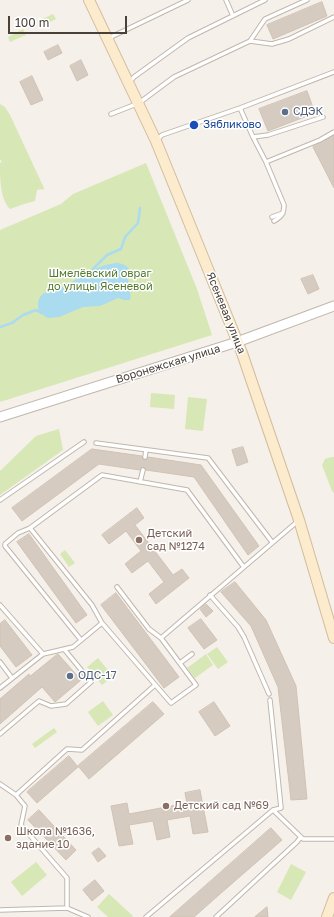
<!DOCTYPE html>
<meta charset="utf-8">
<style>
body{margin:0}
#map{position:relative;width:334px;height:917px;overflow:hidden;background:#f5f0ea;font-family:"Golos Text",sans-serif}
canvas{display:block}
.scale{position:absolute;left:8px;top:16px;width:119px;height:18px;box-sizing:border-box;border:2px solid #484039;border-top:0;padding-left:5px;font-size:12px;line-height:14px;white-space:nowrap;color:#484039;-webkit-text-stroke:3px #fff;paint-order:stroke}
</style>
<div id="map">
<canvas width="334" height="917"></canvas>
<div class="scale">100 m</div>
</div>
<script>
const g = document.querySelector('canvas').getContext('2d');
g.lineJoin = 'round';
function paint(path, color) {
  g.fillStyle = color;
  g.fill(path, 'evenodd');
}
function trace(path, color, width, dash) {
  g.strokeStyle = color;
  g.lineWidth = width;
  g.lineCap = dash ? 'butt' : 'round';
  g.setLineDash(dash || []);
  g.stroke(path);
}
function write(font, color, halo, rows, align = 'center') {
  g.font = font + ' "Golos Text",sans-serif';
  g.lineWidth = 3;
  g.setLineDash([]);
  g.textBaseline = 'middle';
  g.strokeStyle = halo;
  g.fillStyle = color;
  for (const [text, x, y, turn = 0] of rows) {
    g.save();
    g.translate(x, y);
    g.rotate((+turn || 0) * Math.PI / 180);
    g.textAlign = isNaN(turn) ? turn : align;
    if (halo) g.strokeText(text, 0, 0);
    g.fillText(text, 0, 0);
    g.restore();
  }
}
const green = new Path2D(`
 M53,14L56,19L40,27L38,21Z
 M23,29L26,35L10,42L8,37Z
 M0,104L5,107L10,115L44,188L43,190L41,189L37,190L35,201L24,204L10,209C0,199 0,178 0,163L2,162L0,159Z
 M146,163L197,289L212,335L0,402V230L61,204L73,194Z
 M151,393L175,395L174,409L150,407Z
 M188,397L207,399L203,431L185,429Z
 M59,429L63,450L0,495V471L36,436Z
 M331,457H334V493L332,491L322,465L325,459Z
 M65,550L75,563L69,567L60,554Z
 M217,647L228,662L218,669L207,654Z
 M206,654L213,665L195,678L187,668Z
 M98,658L113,676L102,685L87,667Z
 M103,701L113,715L98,726L88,712Z
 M54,728L57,732L35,748L32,744Z
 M36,862L47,875L22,896L11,882Z
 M291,864L306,872L291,900L277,892Z
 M109,894L133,916L132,917H108L97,907Z`);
const water = new Path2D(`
 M116,263C122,263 126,265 130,270C130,275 128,279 128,283C128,289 132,293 130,300H124L118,298L100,306L83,307L59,317L48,318L43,315L39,311L38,307V302L40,297L44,293L65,286L92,270L105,265Z`);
const stream = new Path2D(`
 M92,270L107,255L121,249L125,237L138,223L140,208
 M0,327L12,323L23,315L36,310L41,313`);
const building = new Path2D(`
 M322,2L327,16L273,39L267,25Z
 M58,45L62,53L48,60L44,52Z
 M81,60L88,75L77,81L70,66Z
 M32,76L43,100L31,105L20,82Z
 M307,91L315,113L268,131L259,109Z
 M334,136V188L313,147Z
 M313,275L319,289L308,294L301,279Z
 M243,447L248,462L237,466L232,450Z
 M92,449L142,456L143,459L145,460L148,457L201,465L259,546L248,555L194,477L146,470L143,467L140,470L99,464L22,521L12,508Z
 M137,508L144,518L135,525L173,575L182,569L189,578L156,604L149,594L164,582L148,561L132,573L125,564L141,551L126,531L109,544L102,535Z
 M29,534L87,615L76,623L17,542Z
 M235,582L266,620L296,686L307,799L291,800L278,687L251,626L221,592Z
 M116,593L179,677L164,688L101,605Z
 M206,604L213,611L206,617L200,609Z
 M201,619L217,640L204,649L188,628Z
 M5,620L32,655L16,667L0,646V624Z
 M58,654L81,680L55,702L42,687L0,724V699L29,674L30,676Z
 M153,702L164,714L89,779L78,766Z
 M214,702L230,726L215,736L199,712Z
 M69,756L78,767L37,803L27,792Z
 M200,790L208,832L193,834L190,816L167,820L170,837L157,840L153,821L129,825L133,844L119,846L111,806L127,803L129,814L187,803L185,793Z
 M39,810L76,850L66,860L28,820Z
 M271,828L282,840L220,894L194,917H170Z
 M99,848L106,856L98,862L92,853Z
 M95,880L104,891L92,901L83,890Z
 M267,907L268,917H255Z`);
const service = new Path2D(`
 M226,0L233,16
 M109,38L188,0
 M250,41L272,44L289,39L334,17
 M130,82L134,77L188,38L265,0
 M240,108L253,137L266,162L284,205C284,214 281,217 274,221
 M111,114L139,103L174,77L250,41L265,19L307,0
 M253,137L268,135L323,117
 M157,140L162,135L240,108L334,72
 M266,162L320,140L334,132
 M272,217L283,213
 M96,443L208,458L272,542
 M145,457L146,450
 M140,482L143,470
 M0,500L84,442
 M30,528L102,475L187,490L243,566
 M117,587L149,629L161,638
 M210,595L238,627L244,637L269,694
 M0,605L43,654
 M81,640L5,546V544L18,533L30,528L92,605L102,623
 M0,662L12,678
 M180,663L192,654
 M0,688L43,654L73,647L102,623L171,703L196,685L161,638L298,521
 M270,700L281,808L273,810
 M0,734L39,701L51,706L66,704L91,682L64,649
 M0,784L16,795
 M0,910L67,908
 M88,917L67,908V878L21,825L25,806L16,795L67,749L82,750L155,685
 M146,917L273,810L303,839H334
 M216,917L297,842L300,838`);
const tertiary = new Path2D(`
 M0,417L237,342L334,306`);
const secondary = new Path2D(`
 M89,0L156,141L242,353L299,520L334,638
 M327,917L334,898`);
const markers = [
 [285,112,4,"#5c6f8a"],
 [194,125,5,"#1a4fb4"],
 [139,540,4,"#8d6e63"],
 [70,676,4,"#5c6f8a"],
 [166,806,4,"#8d6e63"],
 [8,838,4,"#8d6e63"]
];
const serviceNames = [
 ["СДЭК",293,112],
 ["ОДС-17",78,676]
];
const transitNames = [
 ["Зябликово",203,125]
];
const parkNames = [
 ["Шмелёвский овраг",100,274],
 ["до улицы Ясеневой",100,287]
];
const streetNames = [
 ["Ясеневая улица",226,313,68],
 ["Воронежская улица",168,364,-17]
];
const educationNames = [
 ["Детский",147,534],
 ["сад №1274",147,547],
 ["Детский сад №69",174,806],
 ["Школа №1636,",16,832],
 ["здание 10",16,845]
];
paint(green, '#d7e7b5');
paint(water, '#aadbee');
trace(stream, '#aadbee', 2.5);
paint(building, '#d6cbc0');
trace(building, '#d0c2b4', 1);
trace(service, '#c0b7ad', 5.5);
trace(tertiary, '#c0b7ad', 11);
trace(secondary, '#d2bd9c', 12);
trace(service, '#fff', 3.5);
trace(tertiary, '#fff', 9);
trace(secondary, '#fcebcd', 10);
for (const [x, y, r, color] of markers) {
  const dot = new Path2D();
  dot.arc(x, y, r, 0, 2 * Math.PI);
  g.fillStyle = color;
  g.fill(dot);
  trace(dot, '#fff', 1.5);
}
write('11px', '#4e5e75', '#fff', serviceNames, 'left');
write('11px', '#164399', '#fff', transitNames, 'left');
write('11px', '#53792d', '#fff', parkNames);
write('11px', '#484039', '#fff', streetNames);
write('11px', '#785e54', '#fff', educationNames, 'left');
</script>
